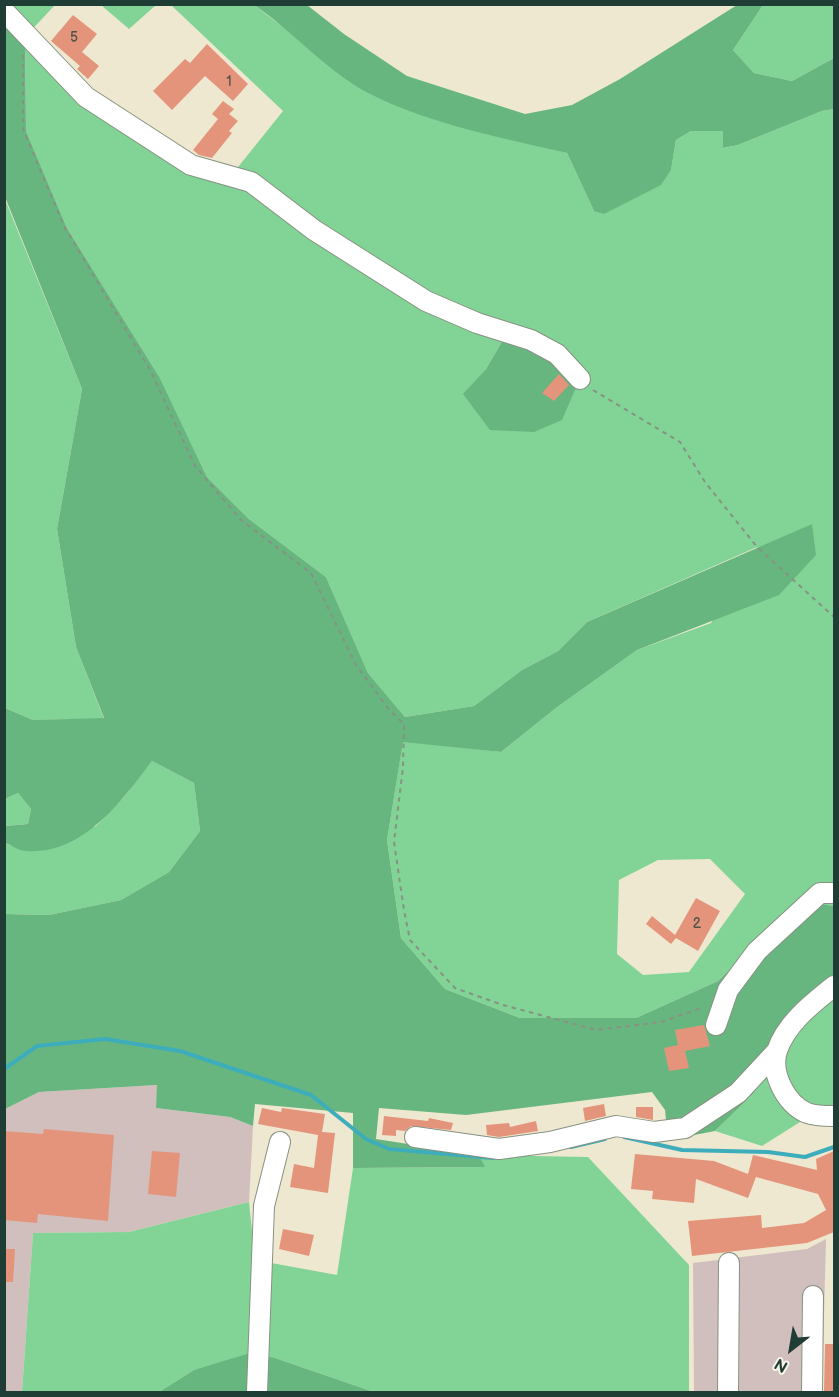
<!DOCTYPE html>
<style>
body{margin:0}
#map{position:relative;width:839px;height:1397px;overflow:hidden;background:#efe8d0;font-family:"Balsamiq Sans",sans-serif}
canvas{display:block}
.frame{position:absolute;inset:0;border:6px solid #1f3d34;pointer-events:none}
.north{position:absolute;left:761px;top:1319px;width:60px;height:60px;-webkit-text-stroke:4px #f7f3e8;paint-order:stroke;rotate:211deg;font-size:16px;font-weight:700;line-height:24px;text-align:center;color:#1f3d34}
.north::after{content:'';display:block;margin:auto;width:21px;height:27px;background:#1f3d34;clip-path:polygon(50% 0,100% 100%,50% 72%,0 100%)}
</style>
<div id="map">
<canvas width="839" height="1397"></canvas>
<div class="frame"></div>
<div class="north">N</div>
</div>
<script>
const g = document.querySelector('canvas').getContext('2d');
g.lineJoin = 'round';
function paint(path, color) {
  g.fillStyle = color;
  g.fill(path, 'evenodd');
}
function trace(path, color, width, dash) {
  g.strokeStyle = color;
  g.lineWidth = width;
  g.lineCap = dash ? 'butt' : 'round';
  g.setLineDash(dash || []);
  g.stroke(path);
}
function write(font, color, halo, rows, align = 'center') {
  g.font = font + ' "Balsamiq Sans",sans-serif';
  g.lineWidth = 5;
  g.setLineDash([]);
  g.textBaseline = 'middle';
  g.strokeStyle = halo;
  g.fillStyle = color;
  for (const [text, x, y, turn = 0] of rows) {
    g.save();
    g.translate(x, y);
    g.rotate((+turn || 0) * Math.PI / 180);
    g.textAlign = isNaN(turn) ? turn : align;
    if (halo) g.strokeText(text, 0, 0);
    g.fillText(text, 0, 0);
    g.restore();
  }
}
const industrial = new Path2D(`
 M158,1085L156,1108L230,1117L253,1126L249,1202L129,1232L33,1233L22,1392H5V1109L39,1092Z
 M826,1239L822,1392H694L693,1263L807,1249Z`);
const green = new Path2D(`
 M5,5H55L25,37L85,99L230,177L283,111L171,5H254L372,95L434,119L567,153L594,211L671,170L676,140L691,131H724V148L738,145L822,111L834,109V906L800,902L718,981L636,1018H520L445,989L401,938L387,840L403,741L501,752L556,708L637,650L711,623L757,547L587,622L558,651L522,670L474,706L405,717L368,673L326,577L249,519L207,477L160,378L67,228L26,131L25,37ZM507,333L578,383L464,394L486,369ZM710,859L745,894L689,972L643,975L617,954L619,880L658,860Z
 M101,5H156L129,29Z
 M763,5H834V58L792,81L754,73L733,50Z
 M4,197L82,389L57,529L76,647L104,719L33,720L5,708Z
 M152,761L194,783L200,831L169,872L121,900L49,915L5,914L4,843L25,851L96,826L125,796Z
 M18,793L31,809L28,824L5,826V799Z
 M834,996V1118L800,1122L762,1146L715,1131L753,1094L807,1012Z
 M479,1155L588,1157L689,1265V1392H374L275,1358L194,1370L159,1392H22L33,1233L129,1232L249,1202L255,1260L337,1275L353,1168L484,1167Z`);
const forest = new Path2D(`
 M254,5H307L344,34L407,76L525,114L572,105L620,79L737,5H763L733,50L754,73L792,81L834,58V109L822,111L738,145L723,148V131H691L676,140L671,170L661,185L604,214L594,211L567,153C503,138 434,125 374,96C330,75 294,32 254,5Z
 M5,15L25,37L26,131L67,228L160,378L207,477L249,519L326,577L368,673L405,717L474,706L522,670L558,651L587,622L812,524L816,555L779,595L637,650L556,708L501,752L403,742L387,840L401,938L445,989L520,1018H636L718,981L800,901L834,906V996L807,1012L753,1094L715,1131L668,1140L665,1110L652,1092L466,1115L379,1108L376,1139L479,1155L485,1167L353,1168V1113L255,1104L253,1126L230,1117L156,1108L157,1085L39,1092L5,1109V914L49,915L121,900L169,872L200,831L194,783L152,761C122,801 83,855 26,851C19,851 11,845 5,843V826L28,824L31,809L18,793L5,799V708L33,720L104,718L76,647L57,529L82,389L5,197Z
 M507,333L531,340L578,383L562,420L534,432L490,430L463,394L486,369Z
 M247,1354L275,1358L374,1392H159L194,1370Z`);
const stream = new Path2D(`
 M4,1069L37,1046L105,1039L180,1051L311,1095L366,1139L389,1149L493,1158
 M624,1137L682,1150L768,1152L805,1157L834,1147
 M571,1147L605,1139`);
const building = new Path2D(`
 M73,15L97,34L82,52L99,66L88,79L77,69L80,66L51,41Z
 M207,44L248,84L233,101L205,76L172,110L153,91L185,59L190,63Z
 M223,101L234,109L229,114L238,121L229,131L232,133L212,158L199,155L193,150L218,119L212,114Z
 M559,374L569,385L554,401L542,393Z
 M696,898L720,911L698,951L676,938L671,944L646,924L652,916L675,935Z
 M704,1025L710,1046L685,1051L689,1068L669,1071L664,1048L678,1045L675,1030Z
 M604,1104L606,1116L585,1121L583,1108Z
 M636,1107H653V1120L636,1117Z
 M262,1108L281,1112L282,1108L325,1114L322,1132L335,1133L328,1193L290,1187L294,1164L314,1168L318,1135L258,1124Z
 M384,1116L428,1121L429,1118L453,1123L451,1130L411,1126L405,1131L396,1130V1136L382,1135Z
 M536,1121L538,1131L499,1137L487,1135L486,1125L509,1123L510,1127Z
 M44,1129L114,1135L108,1221L38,1214L37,1223L4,1220V1131L43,1134Z
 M152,1151L180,1153L176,1197L148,1194Z
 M834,1151V1232L807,1243L692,1256L688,1221L761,1215L762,1228L804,1223L826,1210L818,1194L756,1177L748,1198L696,1179L694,1203L652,1199L653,1191L631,1189L635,1154L714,1161L748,1174L753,1155L817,1170L816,1159Z
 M283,1229L314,1235L309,1256L279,1249Z
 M4,1249H15L13,1282H4Z
 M825,1344H834V1392H824Z`);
const path = new Path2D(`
 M23,55V129L64,226L150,370L195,466L241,520L311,573L356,665L390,711L404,724L403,767L394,842L404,910L410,940L455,988L503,1005L596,1030L661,1022L704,1007
 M593,390L680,442L705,482L757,547L834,617`);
const minor = new Path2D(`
 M4,11L86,97L191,165L251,182L314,230L426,301L477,323L531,340L557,354L580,379
 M834,986C813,1003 786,1023 777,1051C770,1073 786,1104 807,1113C815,1116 826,1116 834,1116
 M716,1025L728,990L757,951L820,893H834
 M415,1137L499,1149L550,1142L616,1126L654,1132L685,1128L738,1093L776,1052
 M257,1392L264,1206L280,1142
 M728,1392L729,1263
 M812,1392L813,1296`);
const numberNames = [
 ["5",74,38],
 ["1",229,82],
 ["2",697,924]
];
paint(industrial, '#d1bfbd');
paint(green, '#81d496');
paint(forest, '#68b67f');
trace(stream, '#3eadbb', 4);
paint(building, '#e4947b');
trace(minor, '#879282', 22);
trace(path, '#879282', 2, [4.5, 4.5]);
trace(minor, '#fff', 20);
write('14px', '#505346', null, numberNames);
</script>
